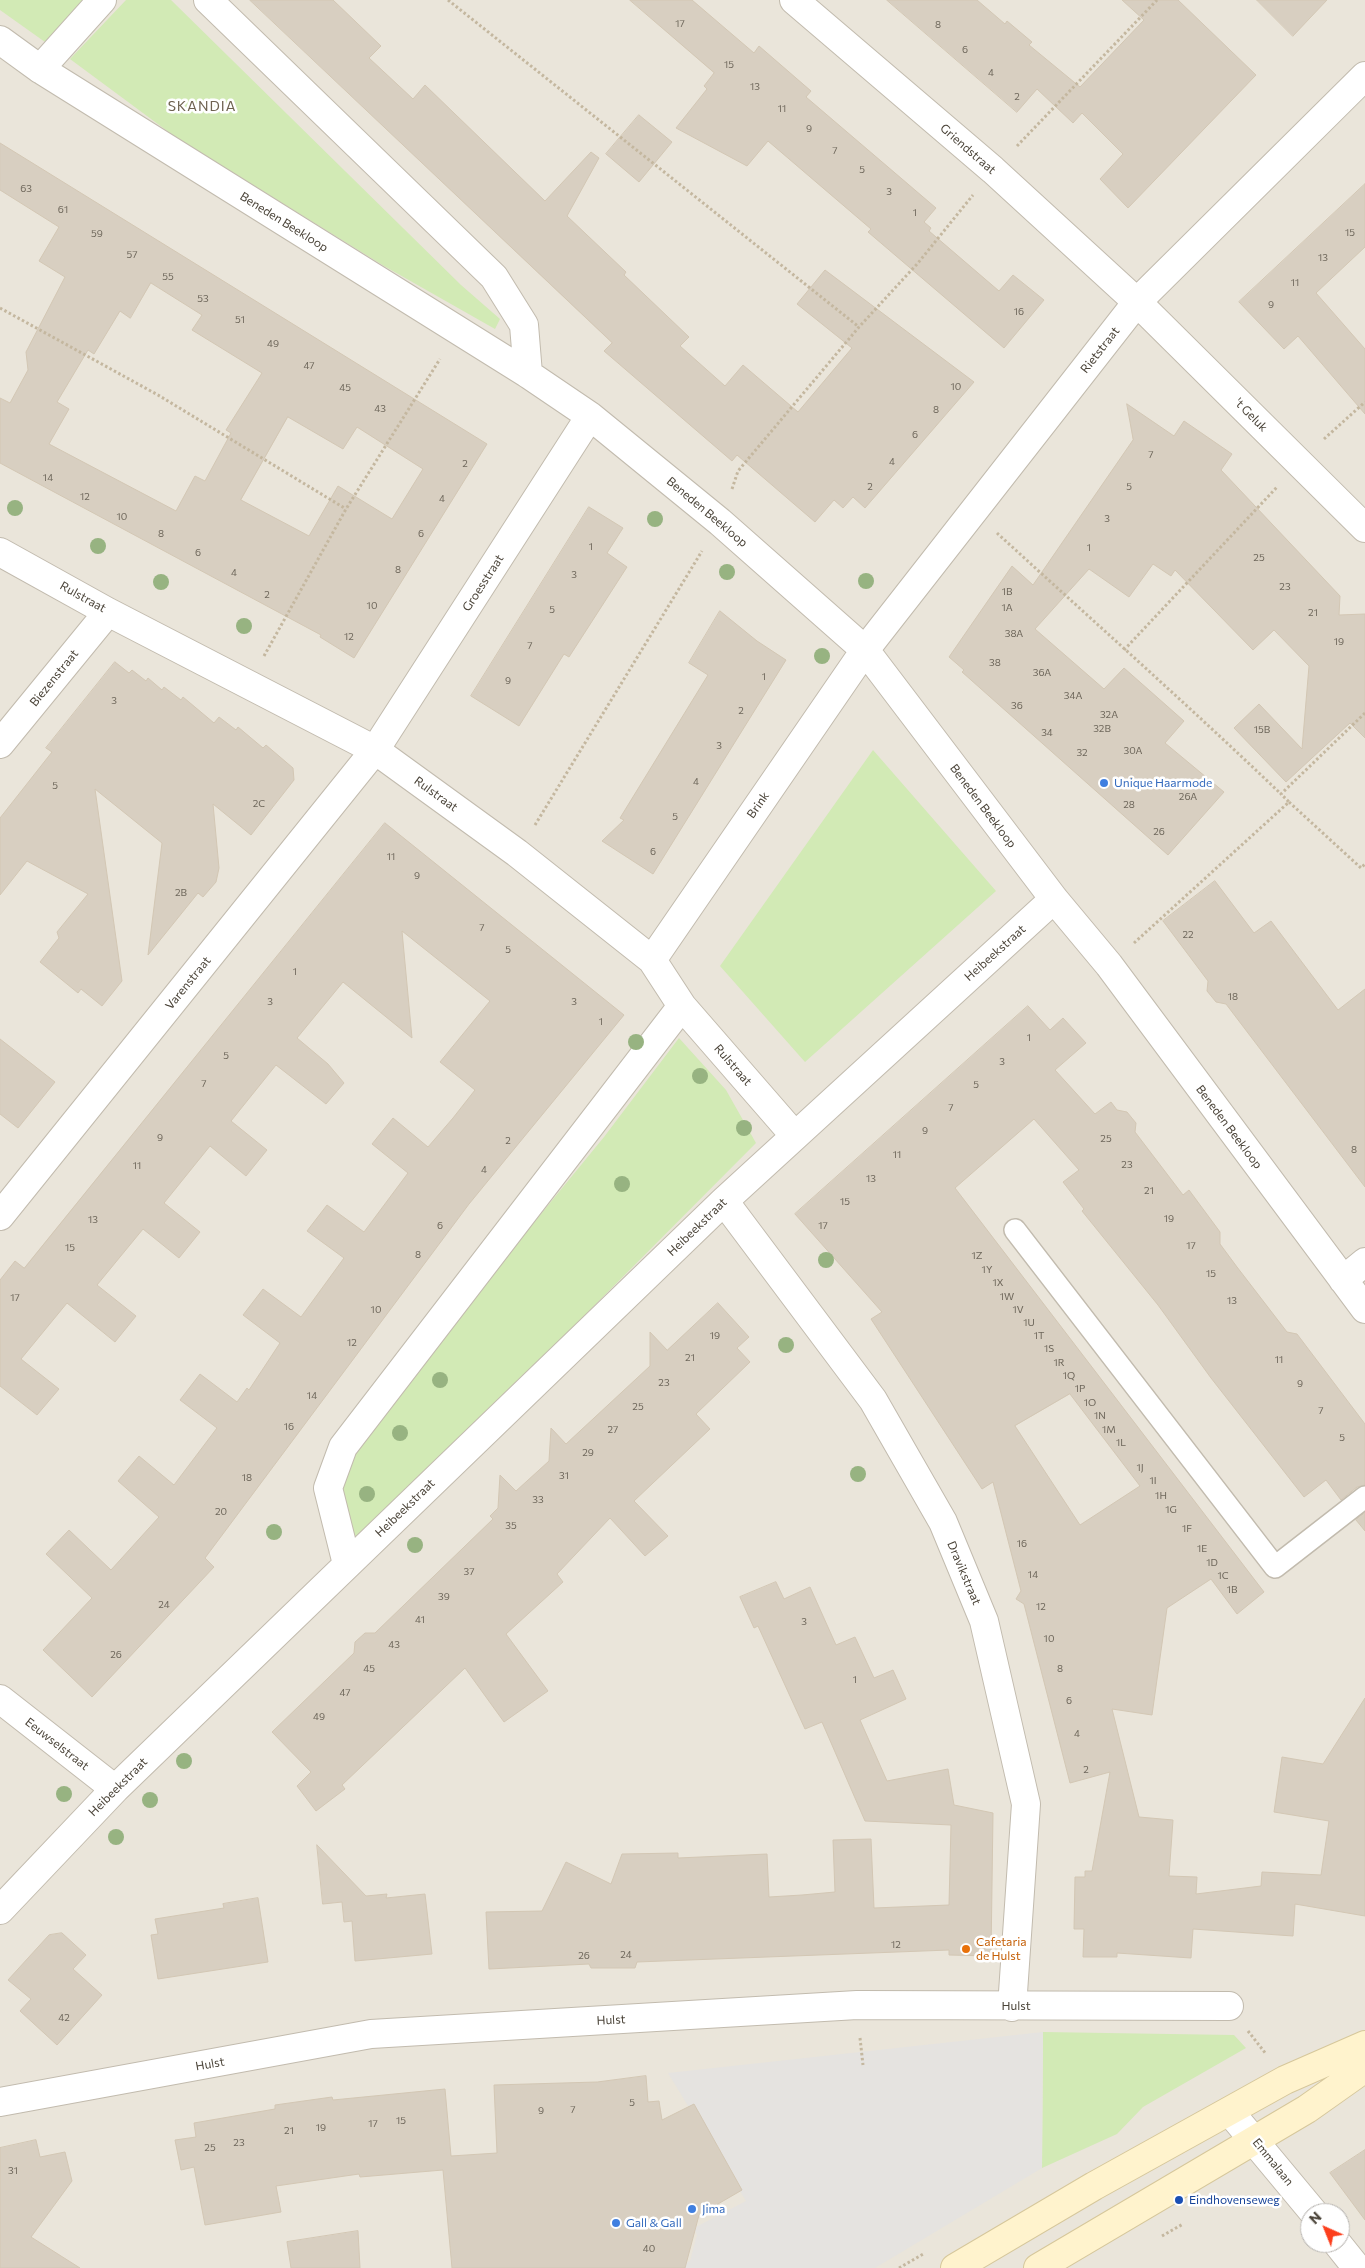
<!DOCTYPE html>
<style>
body{margin:0}
#map{position:relative;width:1365px;height:2268px;overflow:hidden;background:#f6f3ec;font-family:Commissioner,sans-serif}
canvas{display:block}
.north{position:absolute;left:1300px;top:2203px;width:50px;height:50px;box-sizing:border-box;background:#fff;border:1px solid #b7b4b0;border-radius:50%;rotate:316deg;font-size:14px;font-weight:700;line-height:20px;text-align:center;color:#4b4439}
.north::after{content:'';display:block;margin:auto;width:18px;height:22px;background:#fc3f1d;clip-path:polygon(50% 0,100% 100%,50% 72%,0 100%)}
</style>
<div id="map">
<canvas width="1365" height="2268"></canvas>
<div class="north">N</div>
</div>
<script>
const g = document.querySelector('canvas').getContext('2d');
g.lineJoin = 'round';
function paint(path, color) {
  g.fillStyle = color;
  g.fill(path, 'evenodd');
}
function trace(path, color, width, dash) {
  g.strokeStyle = color;
  g.lineWidth = width;
  g.lineCap = dash ? 'butt' : 'round';
  g.setLineDash(dash || []);
  g.stroke(path);
}
function write(font, color, halo, rows, align = 'center') {
  g.font = font + ' Commissioner,sans-serif';
  g.lineWidth = 5;
  g.setLineDash([]);
  g.textBaseline = 'middle';
  g.strokeStyle = halo;
  g.fillStyle = color;
  for (const [text, x, y, turn = 0] of rows) {
    g.save();
    g.translate(x, y);
    g.rotate((+turn || 0) * Math.PI / 180);
    g.textAlign = isNaN(turn) ? turn : align;
    if (halo) g.strokeText(text, 0, 0);
    g.fillText(text, 0, 0);
    g.restore();
  }
}
const residential = new Path2D(`
 M0,0H1365V2268H0ZM1310,2213H1340V2243H1310Z`);
const green = new Path2D(`
 M0,0H83L45,42L0,10Z
 M126,0H171L461,285L500,319L495,329L384,266L174,136L70,59Z
 M873,750L996,891L805,1062L720,966Z
 M679,1038L726,1090L756,1143L354,1547L334,1487L350,1447L604,1137Z
 M1043,2032L1234,2035L1246,2048L1143,2107L1117,2134L1042,2168Z`);
const parking = new Path2D(`
 M1043,2032L1042,2168L875,2268H683L682,2265L690,2261L697,2235L694,2228L746,2201L668,2073Z`);
const building = new Path2D(`
 M250,0H333L381,46L369,58L413,99L425,85L545,201L591,152L599,158L567,216L626,272L624,275L689,337L680,346L725,386L743,365L798,412L852,348L797,304L825,270L974,382L865,508L853,497L843,508L834,500L815,522L737,455L732,461L604,351L612,343Z
 M630,0H692L754,53L759,46L811,91L806,97L936,208L924,222L931,228L929,231L999,291L1013,275L1044,300L1004,348L868,232L871,229L768,141L747,166L676,128L707,89L704,86L714,73Z
 M887,0H977L1005,24L1007,21L1032,42L1029,45L1080,87L1144,20L1122,0H1178L1256,75L1128,208L1100,179L1123,154L1082,113L1073,123L1037,89L1017,112Z
 M1257,0H1327L1293,36Z
 M639,115L672,142L639,182L606,154Z
 M0,143L487,444L354,658L320,637L321,635L0,463V398L10,403L28,370L26,352L65,277L39,261L59,227L0,190ZM151,283L202,315L192,330L262,373L226,430L231,433L205,481L195,476L176,511L49,444L69,409L57,402L88,350L94,354L120,311L130,318ZM288,417L343,449L357,427L423,469L392,519L338,486L309,536L241,500Z
 M1365,184V247L1316,293L1365,349V414L1298,336L1284,349L1239,302Z
 M1127,404L1174,436L1184,421L1232,454L1221,470L1340,596L1339,615L1365,614V738L1350,723L1286,782L1234,728L1259,704L1302,749L1309,666L1274,630L1253,650L1175,570L1171,576L1153,564L1129,597L1089,569L1035,629L1104,689L1124,668L1184,721L1165,743L1224,792L1168,855L962,672L964,670L949,657L1012,566L1033,585L1133,440Z
 M589,507L623,528L607,553L627,567L569,657L564,654L519,726L471,696Z
 M720,611L757,641L786,660L653,874L602,841L624,820L620,818L708,675L689,663Z
 M115,662L129,673L132,670L146,681L148,678L162,690L164,687L181,700L183,697L214,723L219,717L236,730L238,727L263,748L266,745L293,768L294,780L251,835L213,804L219,868L216,882L203,897L198,893L148,955L162,843L95,789L122,981L102,1006L81,989L78,993L40,962L59,938L57,932L88,894L27,861L0,895V818L52,752L46,748Z
 M385,823L624,1015L469,1204L205,1558L214,1567L92,1697L43,1650L92,1598L46,1554L69,1530L111,1570L159,1517L118,1481L139,1456L174,1485L217,1428L180,1400L200,1374L237,1402L247,1388L249,1390L280,1343L243,1315L263,1289L301,1317L344,1258L307,1231L327,1205L364,1232L408,1173L372,1144L393,1118L428,1147L453,1118L475,1090L440,1062L490,1001L402,931L412,1038L343,982L297,1038L328,1064L344,1083L326,1104L276,1065L231,1121L267,1150L246,1176L210,1146L164,1203L200,1232L179,1258L143,1229L97,1285L136,1316L115,1342L67,1303L21,1359L59,1389L37,1415L0,1386V1280L15,1261L24,1268Z
 M1215,881L1254,933L1271,921L1338,1010L1365,989V1187L1226,1004L1216,1002L1207,991L1208,981L1163,921Z
 M1028,1006L1050,1030L1063,1018L1086,1043L1055,1070L1095,1114L1111,1102L1117,1110L1127,1112L1136,1123L1135,1132L1183,1195L1189,1190L1220,1232V1244L1237,1267L1287,1332L1297,1334L1365,1424V1485L1357,1487L1341,1500L1326,1480L1304,1497L1211,1378L1158,1305L1082,1211L1084,1209L1063,1182L1079,1170L1034,1119L955,1188L1264,1592L1237,1614L1211,1579L1167,1608L1152,1715L1112,1709L1139,1817L1173,1820L1169,1876L1197,1877L1196,1894L1261,1886L1262,1872L1321,1875L1329,1821L1274,1812L1282,1757L1323,1764L1365,1698V1916L1295,1904L1293,1936L1193,1929L1191,1958L1117,1953V1957H1083L1084,1929H1074L1075,1877H1085V1871H1092L1110,1772L1070,1783L1024,1604L1016,1599L1021,1591L993,1482L982,1489L871,1319L882,1312L795,1214ZM1070,1394L1140,1486L1080,1525L1015,1426Z
 M0,1039L55,1082L18,1128L0,1114Z
 M718,1303L749,1337L737,1348L750,1362L696,1414L710,1429L634,1501L668,1536L645,1556L610,1518L557,1574L563,1582L506,1634L548,1691L504,1722L465,1668L342,1785L345,1789L316,1811L297,1786L311,1772L272,1732L354,1653L355,1642L365,1633H375L493,1519L490,1516L498,1508L500,1475L516,1491L549,1461L551,1428L566,1444L650,1366V1332L667,1350Z
 M1365,1513V1531L1356,1520Z
 M776,1582L784,1599L810,1587L836,1645L855,1637L874,1678L893,1670L906,1699L860,1720L887,1781L948,1769L954,1805L993,1813L991,1956L949,1955V1950L637,1962L635,1968H591L589,1964L489,1969L486,1912L542,1911L566,1862L611,1884L622,1854L678,1853V1858L767,1854L769,1897L802,1895L835,1892L833,1840L871,1839L874,1908L949,1905L951,1825L865,1821L822,1722L805,1729L758,1626L754,1628L740,1597Z
 M317,1845L366,1896L387,1894L386,1898L425,1894L432,1954L355,1961L352,1921L344,1922L342,1902L323,1904Z
 M258,1898L268,1962L158,1979L151,1935L158,1934L155,1919L224,1908L223,1904Z
 M62,1933L86,1955L73,1969L102,1995L57,2045L20,2011L31,1999L8,1980L49,1935Z
 M646,2076L648,2102L659,2101L662,2120L694,2104L742,2190L699,2215L685,2268H452L443,2170L360,2177L359,2174L276,2186L281,2212L205,2225L194,2167L181,2170L175,2140L196,2137L194,2123L275,2109V2105L332,2097L333,2100L445,2089L451,2156L497,2153L494,2085L597,2082Z
 M36,2140L40,2157L65,2152L72,2181L31,2237L80,2268H0V2148Z
 M1365,2150V2220L1330,2173Z
 M358,2231L360,2268H291L287,2242Z`);
const path = new Path2D(`
 M448,0L859,327
 M1017,146L1157,0
 M0,308L158,395L346,509
 M1324,439L1365,402
 M732,489L738,471L859,327L918,263L973,195
 M997,533C1092,620 1188,705 1281,794
 M1124,650L1278,486
 M264,656L346,509L440,359
 M1289,802L1361,868L1365,864
 M535,825L702,551
 M1134,943L1289,802L1281,794L1365,713
 M1248,2031L1266,2054
 M860,2038L863,2065
 M1162,2236L1183,2224
 M899,2268L925,2253`);
const lane = new Path2D(`
 M1015,1230L1275,1567L1365,1497`);
const street = new Path2D(`
 M208,0L494,277L524,325L528,374
 M794,0L993,170L1137,302L1365,528
 M0,40L40,69L528,374L590,416L720,522L865,650L1054,899L1109,965L1365,1309
 M40,69L102,0
 M0,552L108,612L375,750L517,853L652,960L682,1006L795,1136
 M0,744L108,612
 M652,960L865,650L1137,302L1365,76
 M724,1201L873,1400L943,1522L984,1621L1026,1804L1012,2007
 M0,1216L375,750L590,416
 M1343,1280L1365,1262
 M347,1564L328,1488L343,1447L682,1006
 M0,1699L115,1789
 M0,1910L115,1789L724,1201L1054,899
 M0,2102L371,2034L857,2005L1229,2006
 M1230,2112L1314,2213
 M1337,2243L1357,2268`);
const secondary = new Path2D(`
 M955,2268L1094,2186L1285,2080L1365,2045
 M1038,2268L1307,2109L1365,2068`);
const trees = [
 [15,508],
 [655,519],
 [98,546],
 [727,572],
 [866,581],
 [161,582],
 [244,626],
 [822,656],
 [636,1042],
 [700,1076],
 [744,1128],
 [622,1184],
 [826,1260],
 [786,1345],
 [440,1380],
 [400,1433],
 [858,1474],
 [367,1494],
 [274,1532],
 [415,1545],
 [184,1761],
 [64,1794],
 [150,1800],
 [116,1837]
];
const markers = [
 [1104,783,5,"#3f7fe0"],
 [966,1949,5,"#e8710a"],
 [1179,2200,5,"#1a4fb4"],
 [692,2209,5,"#3f7fe0"],
 [616,2223,5,"#3f7fe0"]
];
const numberNames = [
 ["17",680,24],
 ["8",938,25],
 ["6",965,50],
 ["15",729,65],
 ["4",991,73],
 ["13",755,87],
 ["2",1017,97],
 ["11",782,109],
 ["9",809,129],
 ["7",835,151],
 ["5",862,170],
 ["63",26,189],
 ["3",889,192],
 ["61",63,210],
 ["1",915,213],
 ["15",1350,233],
 ["59",97,234],
 ["57",132,255],
 ["13",1323,258],
 ["55",168,277],
 ["11",1295,283],
 ["53",203,299],
 ["9",1271,305],
 ["16",1019,312],
 ["51",240,320],
 ["49",273,344],
 ["47",309,366],
 ["10",956,387],
 ["45",345,388],
 ["43",380,409],
 ["8",936,410],
 ["6",915,435],
 ["7",1151,455],
 ["4",892,462],
 ["2",465,464],
 ["14",48,478],
 ["2",870,487],
 ["5",1129,487],
 ["12",85,497],
 ["4",442,499],
 ["10",122,517],
 ["3",1107,519],
 ["8",161,534],
 ["6",421,534],
 ["1",591,547],
 ["1",1089,548],
 ["6",198,553],
 ["25",1259,558],
 ["8",398,570],
 ["4",234,573],
 ["3",574,575],
 ["23",1285,587],
 ["1B",1007,592],
 ["2",267,595],
 ["10",372,606],
 ["1A",1007,608],
 ["5",552,610],
 ["21",1313,613],
 ["38A",1014,634],
 ["12",349,637],
 ["19",1339,642],
 ["7",530,646],
 ["38",995,663],
 ["36A",1042,673],
 ["1",764,677],
 ["9",508,681],
 ["34A",1073,696],
 ["3",114,701],
 ["36",1017,706],
 ["2",741,711],
 ["32A",1109,715],
 ["32B",1102,729],
 ["15B",1262,730],
 ["34",1047,733],
 ["3",719,746],
 ["30A",1133,751],
 ["32",1082,753],
 ["4",696,782],
 ["5",55,786],
 ["26A",1188,797],
 ["2C",259,804],
 ["28",1129,805],
 ["5",675,817],
 ["26",1159,832],
 ["6",653,852],
 ["11",391,857],
 ["9",417,876],
 ["2B",181,893],
 ["7",482,928],
 ["22",1188,935],
 ["5",508,950],
 ["1",295,972],
 ["18",1233,997],
 ["3",270,1002],
 ["3",574,1002],
 ["1",601,1022],
 ["1",1029,1038],
 ["5",226,1056],
 ["3",1002,1062],
 ["7",204,1084],
 ["5",976,1085],
 ["7",951,1108],
 ["9",925,1131],
 ["9",160,1138],
 ["25",1106,1139],
 ["2",508,1141],
 ["8",1354,1150],
 ["11",897,1155],
 ["23",1127,1165],
 ["11",137,1166],
 ["4",484,1170],
 ["13",871,1179],
 ["21",1149,1191],
 ["15",845,1202],
 ["19",1169,1219],
 ["13",93,1220],
 ["6",440,1226],
 ["17",823,1226],
 ["17",1191,1246],
 ["15",70,1248],
 ["8",418,1255],
 ["1Z",977,1256],
 ["1Y",987,1270],
 ["15",1211,1274],
 ["1X",998,1283],
 ["1W",1007,1297],
 ["17",15,1298],
 ["13",1232,1301],
 ["10",376,1310],
 ["1V",1018,1310],
 ["1U",1029,1323],
 ["19",715,1336],
 ["1T",1039,1336],
 ["12",352,1343],
 ["1S",1049,1349],
 ["21",690,1358],
 ["11",1279,1360],
 ["1R",1059,1363],
 ["1Q",1069,1376],
 ["23",664,1383],
 ["9",1300,1384],
 ["1P",1080,1389],
 ["14",312,1396],
 ["1O",1090,1403],
 ["25",638,1407],
 ["7",1321,1411],
 ["1N",1100,1416],
 ["16",289,1427],
 ["27",613,1430],
 ["1M",1109,1430],
 ["5",1342,1438],
 ["1L",1121,1443],
 ["29",588,1453],
 ["1J",1140,1468],
 ["31",564,1476],
 ["18",247,1478],
 ["1I",1153,1481],
 ["1H",1161,1496],
 ["33",538,1500],
 ["1G",1171,1510],
 ["20",221,1512],
 ["35",511,1526],
 ["1F",1187,1529],
 ["16",1022,1544],
 ["1E",1202,1549],
 ["1D",1212,1563],
 ["37",469,1572],
 ["14",1033,1575],
 ["1C",1223,1576],
 ["1B",1232,1590],
 ["39",444,1597],
 ["24",164,1605],
 ["12",1041,1607],
 ["41",420,1620],
 ["3",804,1622],
 ["10",1049,1639],
 ["43",394,1645],
 ["26",116,1655],
 ["45",369,1669],
 ["8",1060,1669],
 ["1",855,1680],
 ["47",345,1693],
 ["6",1069,1701],
 ["49",319,1717],
 ["4",1077,1734],
 ["2",1086,1770],
 ["12",896,1945],
 ["24",626,1955],
 ["26",584,1956],
 ["42",64,2018],
 ["5",632,2103],
 ["7",573,2110],
 ["9",541,2111],
 ["15",401,2121],
 ["17",373,2124],
 ["19",321,2128],
 ["21",289,2131],
 ["23",239,2143],
 ["25",210,2148],
 ["31",13,2171],
 ["40",649,2249]
];
const streetNames = [
 ["Griendstraat",968,149,41],
 ["Beneden Beekloop",284,222,32],
 ["Rietstraat",1100,350,-52],
 ["'t Geluk",1251,415,45],
 ["Beneden Beekloop",707,512,40],
 ["Groesstraat",483,583,-57],
 ["Rulstraat",83,597,29],
 ["Biezenstraat",54,678,-51],
 ["Rulstraat",436,794,36],
 ["Brink",758,805,-55],
 ["Beneden Beekloop",983,806,53],
 ["Heibeekstraat",995,953,-42],
 ["Varenstraat",188,983,-51],
 ["Rulstraat",733,1065,49],
 ["Beneden Beekloop",1229,1127,53],
 ["Heibeekstraat",697,1227,-44],
 ["Heibeekstraat",405,1508,-44],
 ["Dravikstraat",964,1573,67],
 ["Eeuwselstraat",57,1744,38],
 ["Heibeekstraat",118,1787,-45],
 ["Hulst",1016,2006],
 ["Hulst",611,2020,-3],
 ["Hulst",210,2064,-10],
 ["Emmalaan",1273,2162,51]
];
const shopNames = [
 ["Unique Haarmode",1114,783],
 ["Jima",702,2209],
 ["Gall & Gall",626,2223]
];
const foodNames = [
 ["Cafetaria",976,1942],
 ["de Hulst",976,1956]
];
const transitNames = [
 ["Eindhovenseweg",1189,2200]
];
const neighbourhoodNames = [
 ["SKANDIA",202,106]
];
paint(residential, '#eae5da');
paint(green, '#d2eab5');
paint(parking, '#e5e3e0');
paint(building, '#d8cfc1');
trace(building, '#d3c7b4', 1);
trace(lane, '#c2bbae', 24);
trace(street, '#c2bbae', 30);
trace(secondary, '#d6c79b', 30);
trace(path, '#c4b79f', 3, [2.5, 2.5]);
trace(lane, '#fff', 21);
trace(street, '#fff', 28);
trace(secondary, '#fff3cd', 28);
g.fillStyle = '#97b381';
for (const [x, y] of trees) {
  g.beginPath();
  g.arc(x, y, 8, 0, 2 * Math.PI);
  g.fill();
}
for (const [x, y, r, color] of markers) {
  const dot = new Path2D();
  dot.arc(x, y, r, 0, 2 * Math.PI);
  g.fillStyle = color;
  g.fill(dot);
  trace(dot, '#fff', 2);
}
write('10px', '#6e675b', null, numberNames);
write('12px', '#4b4439', '#fff', streetNames);
write('12px', '#366cbe', '#fff', shopNames, 'left');
write('12px', '#c56008', '#fff', foodNames, 'left');
write('12px', '#164399', '#fff', transitNames, 'left');
g.letterSpacing = '1px';
write('14px', '#6e6250', '#fff', neighbourhoodNames);
g.letterSpacing = '0px';
</script>
